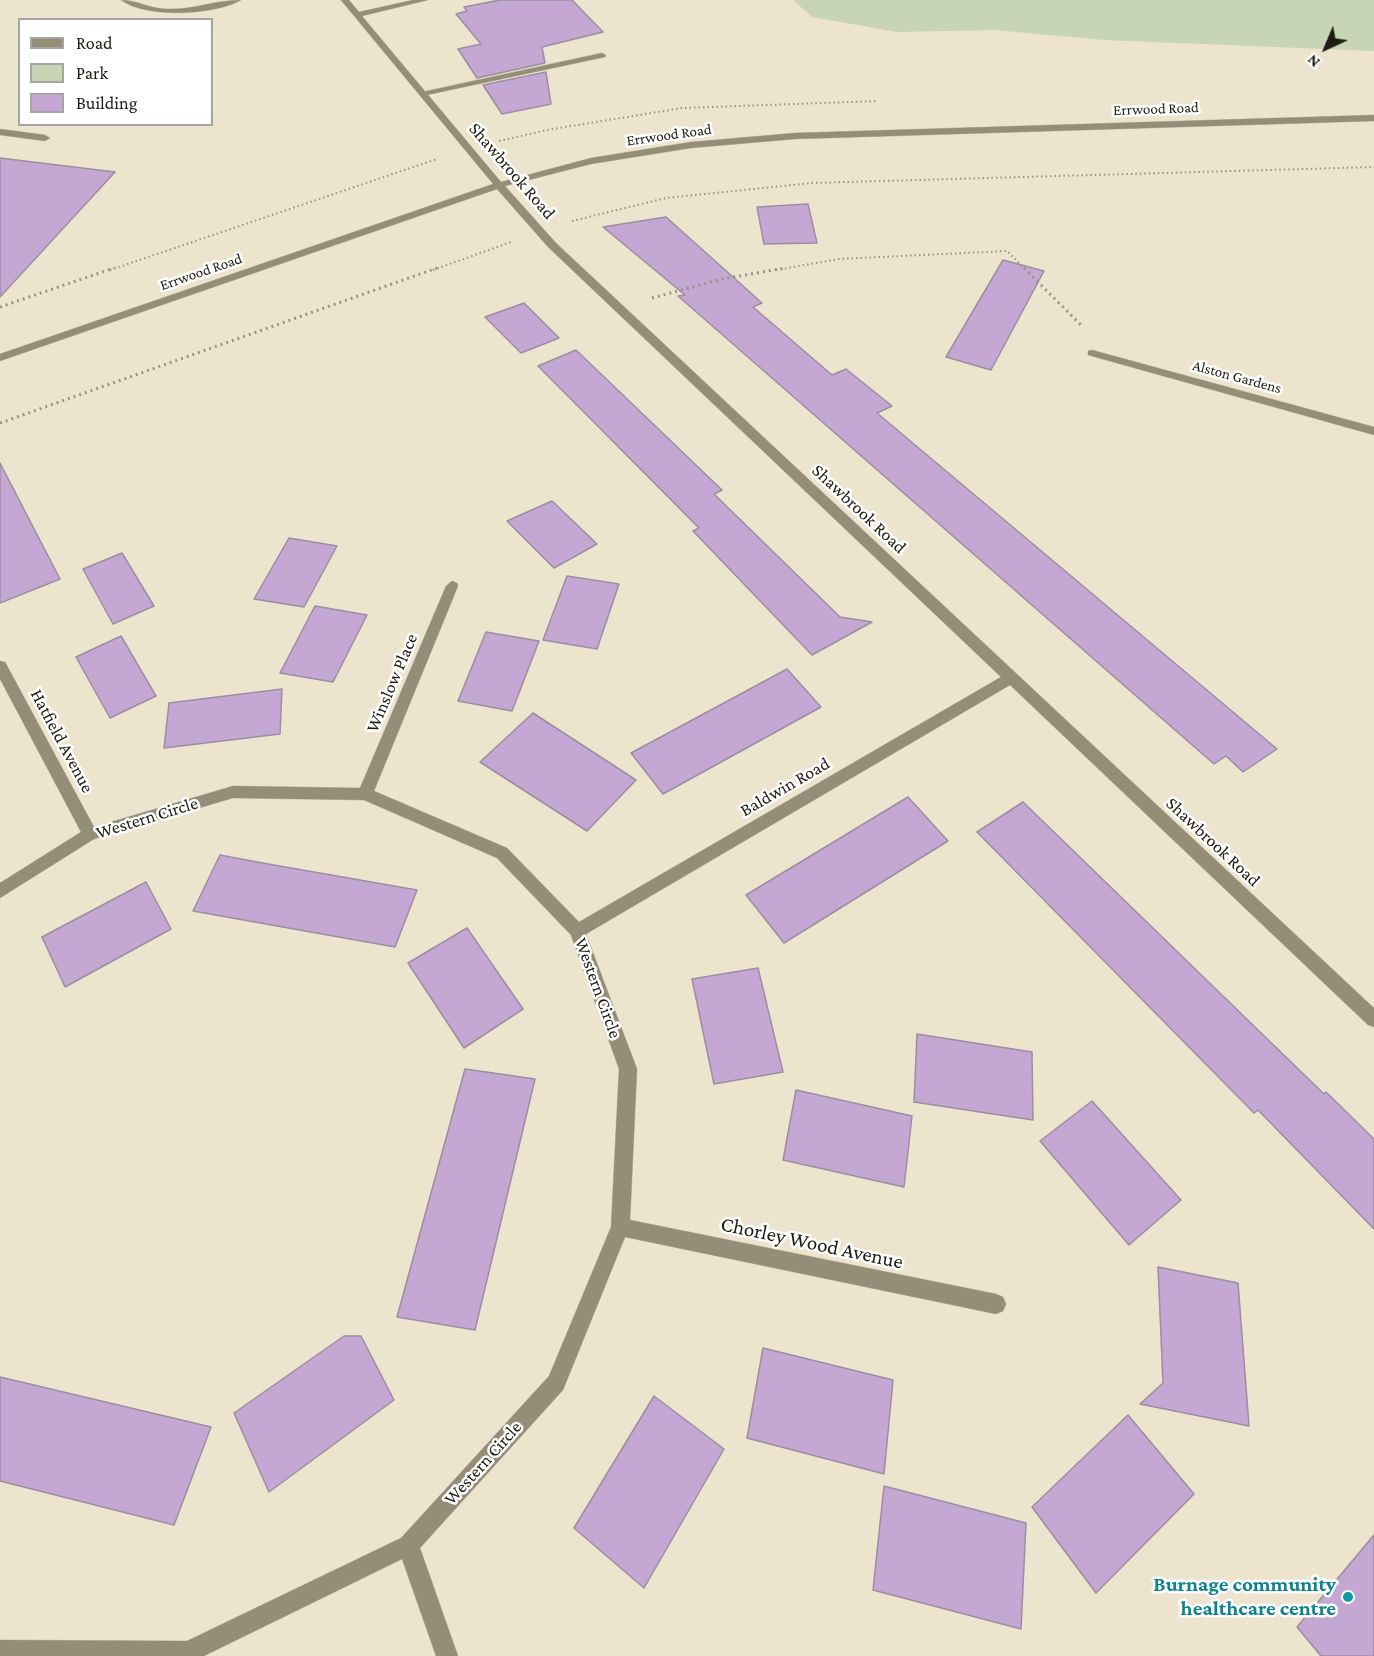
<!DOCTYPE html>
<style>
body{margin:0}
#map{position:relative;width:1374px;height:1656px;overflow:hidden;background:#ede4cd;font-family:"Crimson Pro",serif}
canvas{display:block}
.legend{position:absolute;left:18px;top:18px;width:195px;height:108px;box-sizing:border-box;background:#fff;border:2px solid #a5a4a0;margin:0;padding:8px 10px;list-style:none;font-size:18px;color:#1e1b12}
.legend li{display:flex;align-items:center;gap:12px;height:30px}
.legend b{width:30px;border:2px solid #a5a4a0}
.north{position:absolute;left:1296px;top:18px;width:60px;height:60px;-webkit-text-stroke:4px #fff;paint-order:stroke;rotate:224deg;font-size:16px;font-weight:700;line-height:24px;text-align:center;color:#1e1b12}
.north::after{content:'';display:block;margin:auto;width:21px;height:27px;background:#1e1b12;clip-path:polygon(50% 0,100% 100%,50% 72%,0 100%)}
</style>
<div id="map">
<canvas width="1374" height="1656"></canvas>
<ul class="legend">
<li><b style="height:8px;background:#948e79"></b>Road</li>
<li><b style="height:16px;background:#c7d4b6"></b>Park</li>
<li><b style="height:16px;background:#c4a7d2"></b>Building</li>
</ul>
<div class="north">N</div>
</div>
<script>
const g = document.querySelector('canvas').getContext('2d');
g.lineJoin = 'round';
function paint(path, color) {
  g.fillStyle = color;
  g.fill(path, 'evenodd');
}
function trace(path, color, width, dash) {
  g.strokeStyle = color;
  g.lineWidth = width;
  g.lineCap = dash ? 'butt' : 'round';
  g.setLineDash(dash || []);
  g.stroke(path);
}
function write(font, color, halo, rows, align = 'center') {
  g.font = font + ' "Crimson Pro",serif';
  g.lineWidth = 5;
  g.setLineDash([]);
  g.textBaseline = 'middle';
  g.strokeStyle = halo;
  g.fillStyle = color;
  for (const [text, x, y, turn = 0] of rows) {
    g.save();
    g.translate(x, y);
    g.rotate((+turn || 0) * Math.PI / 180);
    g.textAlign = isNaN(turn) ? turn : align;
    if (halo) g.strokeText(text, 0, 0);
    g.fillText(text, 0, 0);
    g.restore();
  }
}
const green = new Path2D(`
 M793,0H1374V51L1104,40L994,30L897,32L812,17Z`);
const building = new Path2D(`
 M500,0H572L603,32L542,47L545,63L477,78L458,49L481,44L456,14L467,11L464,7Z
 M546,72L551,104L502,114L483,85Z
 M0,158L115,172L0,297Z
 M808,204L817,243L764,244L757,207Z
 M666,217L762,303L753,307L832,375L846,369L892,406L877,413L1277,749L1243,772L1226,756L1214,764L678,296L685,295L603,227Z
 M1003,260L1044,271L991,370L946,357Z
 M524,303L559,338L521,353L485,317Z
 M576,350L722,490L714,494L840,617L872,622L812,655L693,531L699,528L538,366Z
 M0,463L60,579L0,603Z
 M552,501L597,544L554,568L507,521Z
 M289,538L337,546L304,607L254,599Z
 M122,553L154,606L113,624L83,569Z
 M567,576L619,584L597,649L543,640Z
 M315,606L367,615L333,682L280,673Z
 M486,632L539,641L512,711L458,701Z
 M121,636L156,696L110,718L76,657Z
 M787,669L821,707L663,794L631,753Z
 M282,689L280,734L164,748L169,703Z
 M533,713L636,780L587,831L480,762Z
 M908,797L948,841L784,943L746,895Z
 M1023,802L1324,1094L1326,1092L1374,1139V1229L1258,1110L1254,1113L977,832Z
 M220,855L268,864L417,890L395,947L193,911Z
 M146,882L171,929L65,987L42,937Z
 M467,928L523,1009L464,1048L408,963Z
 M758,968L783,1072L714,1084L692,979Z
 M917,1034L1032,1052L1033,1120L914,1102Z
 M465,1069L535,1079L475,1330L397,1317Z
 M796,1090L912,1116L904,1187L783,1160Z
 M1092,1101L1181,1200L1129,1245L1040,1141Z
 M1158,1267L1238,1283L1249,1426L1140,1404L1163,1383Z
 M344,1336H361L394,1400L269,1492L234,1413Z
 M763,1348L893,1380L884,1474L747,1438Z
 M0,1377L211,1427L174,1525L0,1481Z
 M654,1396L724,1449L644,1588L574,1528Z
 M1128,1415L1194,1494L1096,1593L1032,1507Z
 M884,1486L1026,1523L1021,1629L873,1590Z
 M1374,1535V1656H1321L1297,1627Z`);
const pathFar1 = new Path2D(`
 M499,141L547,130L682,108L878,101
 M572,221L666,198L812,183L1374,167
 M110,270L437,159
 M433,270L511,242
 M776,270L839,259L1007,251L1026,270`);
const path = new Path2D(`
 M1024,268L1082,326
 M652,298L722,279L785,268
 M0,307L114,268
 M0,423L437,268`);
const lane = new Path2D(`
 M602,53L606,55L605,57L422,96L418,93Z`);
const street = new Path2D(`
 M121,0C137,0 150,9 167,9C192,10 216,0 241,0C216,15 146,19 121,0Z
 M341,0H349L359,12L413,0H428L362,16L501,182L591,158L691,142L795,133L1374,115V121L795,139L691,148L591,164L505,186L556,243L1374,1008V1027L1368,1025L1010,685L586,934L637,1069L630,1220L996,1294L1003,1297L1006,1304L1003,1311L996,1314L625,1237L563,1390L420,1548L458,1656H436L402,1559L204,1656H0V1640L187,1641L401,1538L549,1376L611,1227L619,1069L571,935L497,858L364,800L233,798L94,839L0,898V883L81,832L0,679V661L5,662L94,827L233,786L360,788L446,586L452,581L457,583L458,586L374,791L507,848L579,922L1001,677L548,247L497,189L0,361V354L493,184Z
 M0,129L45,135L50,138L45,141L0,135Z
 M1092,350L1374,427V435L1088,355V351Z`);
const markers = [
 [1348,1597,6,"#0f9aa8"]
];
const farStreetnames = [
 ["Errwood Road",1156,109,-2],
 ["Errwood Road",669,135,-8],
 ["Errwood Road",201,272,-19],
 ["Alston Gardens",1237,377,15]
];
const streetNames = [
 ["Shawbrook Road",512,171,49],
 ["Shawbrook Road",859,509,43],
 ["Winslow Place",392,683,-67],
 ["Hatfield Avenue",62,741,62],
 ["Baldwin Road",785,787,-30],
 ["Western Circle",147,818,-17],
 ["Shawbrook Road",1213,842,43],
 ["Western Circle",598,988,70],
 ["Western Circle",483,1463,-48]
];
const nearStreetnames = [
 ["Chorley Wood Avenue",812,1243,12]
];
const nearCulturenames = [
 ["Burnage community",1336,1585],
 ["healthcare centre",1336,1609]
];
paint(green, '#c7d4b6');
paint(building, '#c4a7d2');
trace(building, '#9b8ea1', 1.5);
trace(lane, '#c8c0ab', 1);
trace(street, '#c8c0ab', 1);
trace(pathFar1, '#9a9382', 2, [1.5, 3]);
trace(path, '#9a9382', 3, [2, 4]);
paint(lane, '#948e79');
paint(street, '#948e79');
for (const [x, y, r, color] of markers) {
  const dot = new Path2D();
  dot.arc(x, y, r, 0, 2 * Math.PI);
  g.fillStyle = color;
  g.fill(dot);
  trace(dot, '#fff', 2);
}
write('15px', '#1e1b12', '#fff', farStreetnames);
write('18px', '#1e1b12', '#fff', streetNames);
write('21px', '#1e1b12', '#fff', nearStreetnames);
write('bold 21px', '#0d838f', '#fff', nearCulturenames, 'right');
</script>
